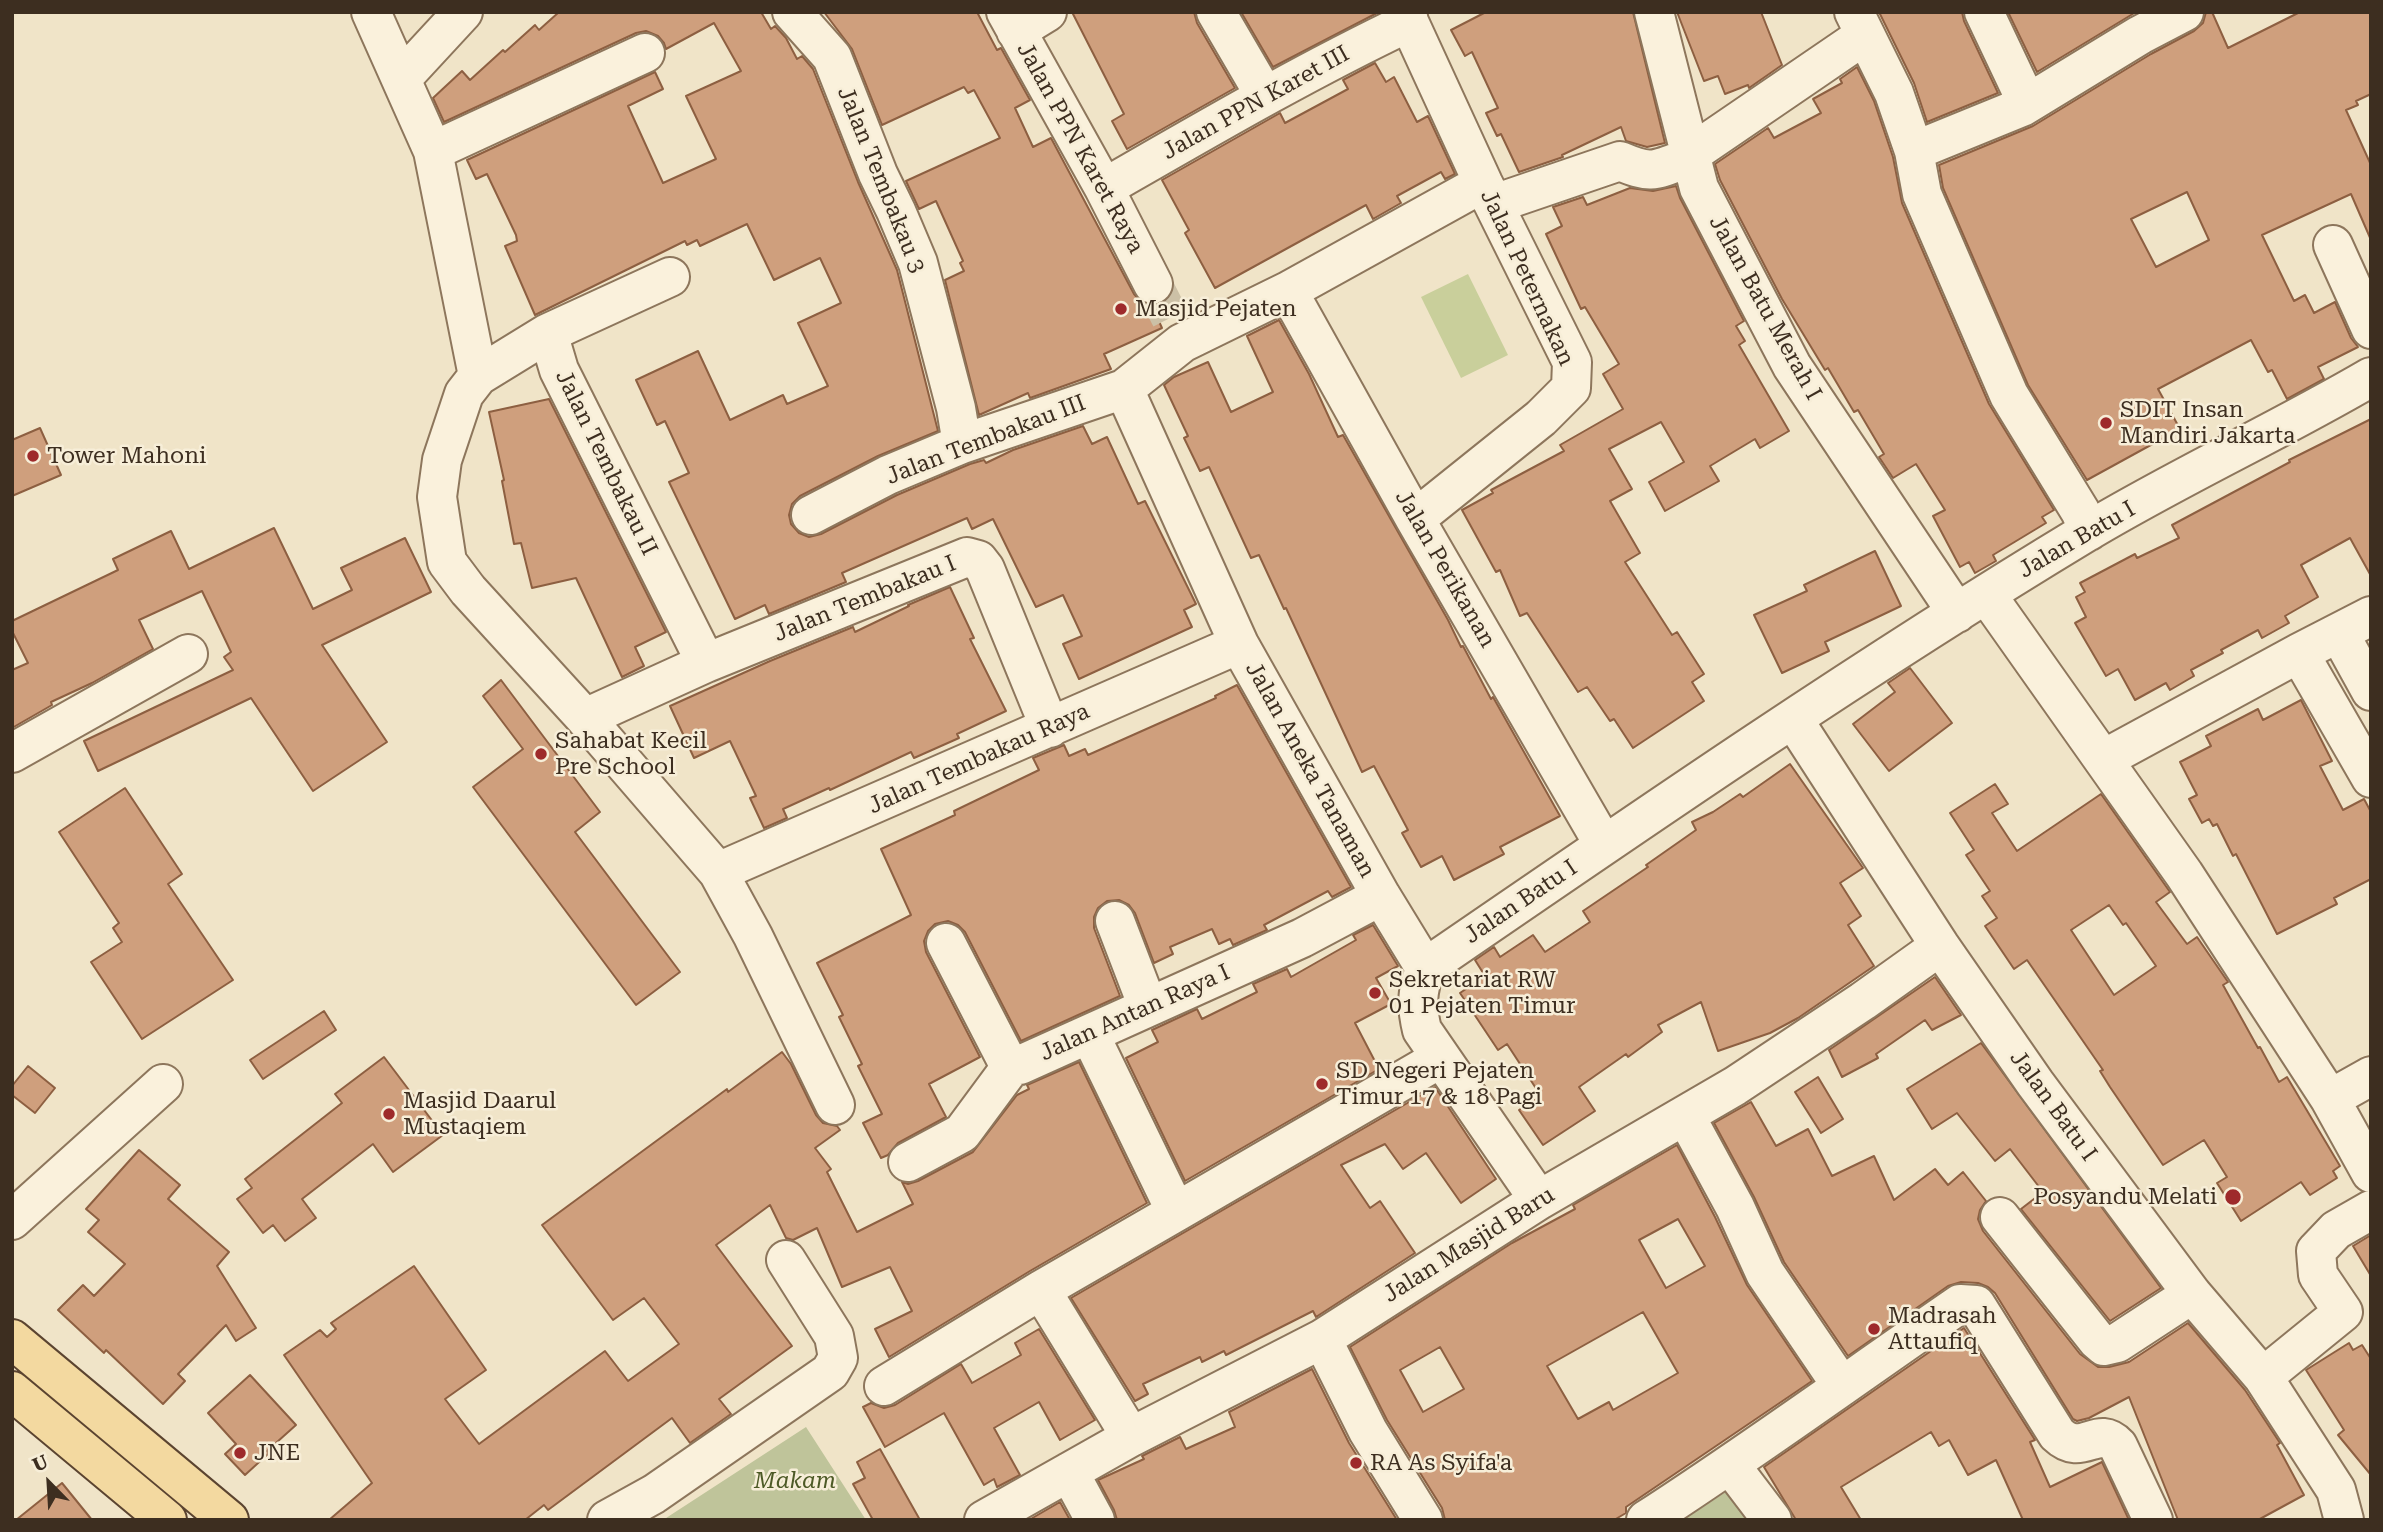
<!DOCTYPE html>
<style>
body{margin:0}
#map{position:relative;width:2383px;height:1532px;overflow:hidden;background:#f0e4c8;font-family:"Roboto Serif",serif}
canvas{display:block}
.frame{position:absolute;inset:0;border:14px solid #3d2e20;pointer-events:none}
.north{position:absolute;left:14px;top:1448px;width:70px;height:70px;-webkit-text-stroke:5px #f7eed8;paint-order:stroke;rotate:336deg;font-size:19px;font-weight:700;line-height:28px;text-align:center;color:#3d2e20}
.north::after{content:'';display:block;margin:auto;width:24px;height:32px;background:#3d2e20;clip-path:polygon(50% 0,100% 100%,50% 72%,0 100%)}
</style>
<div id="map">
<canvas width="2383" height="1532"></canvas>
<div class="frame"></div>
<div class="north">U</div>
</div>
<script>
const g = document.querySelector('canvas').getContext('2d');
g.lineJoin = 'round';
function paint(path, color) {
  g.fillStyle = color;
  g.fill(path, 'evenodd');
}
function trace(path, color, width, dash) {
  g.strokeStyle = color;
  g.lineWidth = width;
  g.lineCap = dash ? 'butt' : 'round';
  g.setLineDash(dash || []);
  g.stroke(path);
}
function write(font, color, halo, rows, align = 'center') {
  g.font = font + ' "Roboto Serif",serif';
  g.lineWidth = 5;
  g.setLineDash([]);
  g.textBaseline = 'middle';
  g.strokeStyle = halo;
  g.fillStyle = color;
  for (const [text, x, y, turn = 0] of rows) {
    g.save();
    g.translate(x, y);
    g.rotate((+turn || 0) * Math.PI / 180);
    g.textAlign = isNaN(turn) ? turn : align;
    if (halo) g.strokeText(text, 0, 0);
    g.fillText(text, 0, 0);
    g.restore();
  }
}
const green = new Path2D(`
 M1468,274L1508,355L1461,378L1421,297Z`);
const cemetery = new Path2D(`
 M806,1427L866,1520H663Z
 M1735,1486L1757,1520H1683Z`);
const building = new Path2D(`
 M559,12H761L771,29L775,26L786,38L797,59L802,56L813,69L858,182L897,270L938,431L878,456L800,496L792,504L789,515L791,524L799,533L809,537L821,534L897,495L970,464L984,460L986,463L1013,450L1083,426L1092,444L1107,437L1138,504L1145,501L1196,604L1184,610L1192,627L1079,679L1063,644L1082,636L1063,595L1036,607L993,519L972,529L967,518L842,573L846,582L769,614L765,605L735,619L669,482L689,473L665,421L657,425L636,380L698,351L730,420L783,395L787,404L828,386L798,323L841,303L820,258L774,280L747,224L700,246L697,240L687,245L685,241L535,315L505,246L517,241L516,235L487,174L476,179L467,160L655,72L663,89L628,106L663,183L716,159L686,96L741,71L714,23L666,49L664,43L658,36L646,31L636,33L444,122L433,98L462,71L470,80L503,50L505,52L535,25L539,30Z
 M824,12H977L997,50L1001,48L1030,100L1015,108L1033,147L1051,138L1134,294L1142,303L1152,306L1162,328L1104,354L1111,369L1030,398L1028,393L979,415L945,280L964,271L960,263L963,261L936,201L919,209L906,181L1000,138L974,90L968,93L964,87L882,125L852,49Z
 M1072,12H1194L1197,23L1235,88L1127,149L1112,121L1124,114Z
 M1241,12H1379L1273,67Z
 M1486,12H1633L1665,143L1647,147L1626,141L1621,127L1562,155L1563,157L1519,172L1501,134L1497,136L1486,113L1498,108L1472,52L1465,56L1451,30Z
 M1677,12H1761L1782,65L1749,88L1748,85L1725,94L1718,76L1704,81Z
 M1879,12H1962L1964,21L1998,93L1927,122L1914,83Z
 M2008,12H2136L2037,72Z
 M2206,12H2212L2228,48L2300,12H2371V94L2356,101L2358,105L2346,110L2371,165V240L2351,194L2262,235L2294,301L2305,295L2314,313L2335,302L2351,338L2358,347L2318,367L2324,379L2287,399L2272,370L2268,372L2251,340L2158,389L2180,429L2087,480L2028,385L1943,188L1939,165L2033,126L2151,54L2194,31L2203,23ZM2187,192L2209,240L2156,267L2131,219Z
 M1375,63L1386,82L1394,77L1417,122L1428,116L1455,174L1445,179L1441,172L1397,196L1401,203L1373,219L1366,205L1215,288L1185,233L1189,230L1162,180L1280,113L1285,123L1348,89L1343,80Z
 M1857,67L1874,101L1893,157L1902,203L1989,404L2054,510L2042,517L2046,523L1993,555L1996,561L1975,573L1969,562L1960,567L1933,516L1945,510L1916,464L1893,478L1879,457L1884,454L1858,410L1854,412L1828,368L1825,370L1782,299L1720,180L1715,164L1768,128L1774,138L1821,113L1813,99L1842,83L1840,79Z
 M1676,186L1680,198L1744,321L1736,326L1745,341L1739,345L1789,431L1760,448L1755,439L1710,466L1719,481L1665,511L1649,482L1684,462L1661,422L1609,449L1632,489L1610,501L1640,553L1625,562L1672,635L1677,632L1704,674L1692,682L1704,701L1633,748L1614,719L1610,721L1587,687L1578,692L1527,613L1520,616L1500,570L1496,572L1462,510L1493,493L1491,490L1564,451L1560,445L1623,409L1603,374L1619,364L1585,307L1581,309L1546,234L1562,226L1553,207L1583,197L1587,205L1630,188L1653,191Z
 M1279,320L1309,374L1338,437L1343,435L1448,620L1461,647L1463,646L1491,699L1493,697L1560,816L1500,847L1504,854L1454,880L1442,856L1421,867L1402,833L1408,830L1374,766L1362,772L1286,608L1284,609L1259,555L1251,558L1209,467L1200,471L1184,438L1188,436L1164,385L1174,377L1208,362L1231,412L1273,392L1247,336Z
 M549,399L666,632L635,647L644,666L622,677L576,578L532,588L521,543L514,544L502,481L504,480L489,412Z
 M2371,419V576L2350,538L2301,565L2318,597L2285,616L2289,623L2262,638L2258,630L2221,650L2223,653L2191,670L2194,676L2170,690L2166,683L2135,700L2118,669L2106,676L2075,623L2086,617L2076,597L2085,592L2080,583L2135,554L2137,558L2179,538L2172,525L2290,462L2289,460Z
 M40,428L61,475L12,496V440Z
 M274,528L313,609L352,590L341,568L405,538L431,592L322,645L387,742L313,791L251,698L98,771L84,741L233,670L224,657L231,652L202,591L139,620L153,649L92,683L51,702L52,705L12,728V670L28,663L12,631V621L118,570L113,559L171,531L189,569Z
 M1875,551L1901,606L1825,642L1829,651L1782,673L1754,615L1807,591L1804,585Z
 M950,587L974,638L970,639L1006,711L957,734L959,738L914,758L911,752L830,790L829,788L783,809L787,818L764,828L750,798L756,796L730,741L694,758L670,706L770,661L853,627L855,632L909,606L908,605Z
 M1910,668L1952,723L1889,771L1853,724L1895,692L1888,683Z
 M501,680L600,812L575,832L680,972L636,1005L473,787L523,749L483,696Z
 M1237,685L1351,887L1332,897L1328,891L1264,925L1267,930L1233,945L1230,939L1219,944L1212,929L1170,947L1173,954L1154,963L1135,913L1129,905L1119,900L1107,901L1098,908L1094,917V928L1120,996L1021,1041L965,932L958,925L948,921L935,924L928,931L924,941L926,952L980,1057L929,1084L946,1117L898,1143L888,1155L881,1158L863,1123L882,1114L858,1066L862,1064L839,1017L843,1015L817,963L911,915L881,849L955,815L954,811L1039,770L1033,758L1064,745L1069,756L1085,749L1088,755L1216,698L1215,696Z
 M2301,700L2332,761L2320,766L2343,810L2364,799L2371,812V879L2334,898L2337,904L2277,934L2236,854L2233,856L2217,824L2213,826L2209,819L2202,823L2189,799L2197,795L2180,762L2211,746L2206,736L2258,709L2263,720Z
 M1790,764L1863,868L1840,883L1861,916L1848,925L1874,966L1798,1018L1770,1033L1718,1051L1701,1002L1658,1025L1662,1032L1628,1057L1626,1054L1579,1087L1595,1111L1543,1145L1519,1110L1541,1096L1507,1044L1498,1050L1460,993L1485,976L1475,960L1494,947L1500,957L1533,935L1545,952L1590,922L1583,911L1648,867L1646,865L1696,830L1692,822L1713,812L1740,794L1743,797Z
 M1995,784L2008,804L1992,813L2017,851L2101,794L2170,892L2156,902L2187,944L2197,937L2228,982L2223,985L2258,1048L2260,1047L2279,1082L2287,1077L2340,1166L2333,1171L2337,1178L2310,1195L2301,1182L2241,1221L2217,1183L2227,1177L2204,1140L2163,1165L2110,1087L2100,1071L2103,1070L2027,960L2014,969L1985,926L1997,918L1982,896L1990,891L1966,855L1974,850L1950,813ZM2109,905L2123,925L2126,923L2156,966L2114,995L2071,930Z
 M125,788L182,874L168,884L233,980L142,1039L91,962L122,942L113,928L119,923L59,832Z
 M1373,925L1398,966L1376,978L1391,1004L1355,1023L1379,1069L1185,1181L1126,1058L1158,1042L1152,1030L1197,1009L1202,1019L1257,992L1253,984L1287,969L1291,977L1356,940L1353,935Z
 M1935,977L1961,1015L1932,1030L1925,1020L1876,1054L1878,1058L1842,1077L1829,1050Z
 M324,1011L336,1030L263,1079L250,1060Z
 M1981,1043L2161,1288L2110,1321L2021,1209L2043,1192L2010,1149L1995,1161L1957,1113L1932,1129L1907,1089Z
 M782,1052L791,1064L816,1115L823,1123L837,1126L840,1130L815,1148L831,1169L827,1172L857,1232L913,1204L902,1182L908,1184L918,1181L973,1152L1017,1095L1029,1089L1027,1085L1079,1062L1147,1203L1030,1271L889,1357L875,1329L912,1311L890,1267L842,1287L817,1228L793,1240L786,1238L770,1205L716,1245L792,1346L719,1399L731,1414L690,1443L672,1418L548,1510L544,1505L525,1520H329L372,1483L284,1355L320,1330L327,1337L336,1329L331,1323L414,1266L486,1370L445,1399L479,1444L605,1351L628,1381L679,1344L644,1298L613,1320L542,1225L727,1089L728,1092Z
 M384,1057L443,1135L393,1172L373,1144L302,1199L316,1218L285,1241L273,1225L263,1233L237,1199L252,1188L245,1179L342,1103L335,1094Z
 M28,1066L55,1088L35,1113L12,1095V1086Z
 M1818,1077L1843,1119L1821,1133L1795,1092Z
 M1435,1087L1496,1179L1461,1203L1426,1153L1403,1169L1385,1144L1341,1165L1370,1208L1380,1201L1415,1253L1316,1317L1313,1311L1226,1355L1224,1351L1202,1362L1200,1357L1143,1384L1148,1394L1135,1401L1071,1298Z
 M1751,1102L1776,1146L1808,1129L1832,1176L1874,1156L1894,1200L1935,1169L1948,1185L1963,1172L1986,1201L1980,1210L1978,1219L1983,1231L2080,1354L2098,1367H2109L2129,1362L2188,1323L2245,1390L2280,1443L2277,1445L2304,1495L2258,1520H2178L2129,1397L2089,1418L2077,1421L2073,1419L1995,1293L1988,1287L1978,1283L1961,1282L1948,1286L1848,1356L1784,1262L1754,1197L1714,1123Z
 M1677,1145L1715,1217L1747,1285L1812,1381L1626,1507V1513L1614,1520H1445L1442,1508L1387,1420L1350,1347L1512,1243L1575,1209L1573,1205ZM1678,1219L1705,1266L1666,1288L1639,1240ZM1643,1312L1678,1373L1613,1410L1609,1402L1578,1419L1547,1366ZM1440,1347L1464,1389L1423,1412L1400,1370Z
 M139,1150L180,1185L168,1199L229,1252L217,1266L256,1328L236,1341L226,1325L178,1374L185,1381L163,1404L106,1350L104,1353L58,1310L83,1285L94,1296L125,1264L88,1232L99,1220L86,1209Z
 M2371,1235V1276L2353,1246Z
 M1964,1328L2035,1440L2030,1442L2050,1487L2102,1462L2129,1520H2023L1996,1460L1968,1475L1949,1440L1939,1446L1931,1432L1841,1487L1861,1520H1796L1764,1467Z
 M1039,1329L1095,1420L1060,1440L1039,1402L994,1428L1020,1475L997,1487L994,1479L984,1485L944,1413L885,1447L863,1407L871,1403L884,1408L895,1405L961,1364L972,1383L1021,1355L1015,1343Z
 M2349,1343L2353,1350L2362,1345L2371,1359V1475L2338,1435L2344,1430L2306,1370Z
 M1312,1369L1349,1443L1397,1520H1117L1114,1510L1098,1480L1144,1459L1142,1456L1180,1437L1186,1449L1235,1427L1229,1412Z
 M250,1375L296,1425L267,1451L269,1453L245,1475L225,1454L236,1444L208,1413Z
 M880,1449L920,1520H873L853,1484L865,1478L857,1462Z
 M62,1483L92,1520H16Z
 M1060,1502L1070,1520H1029Z`);
const minorTunnel = new Path2D(`
 M1153,284L1176,329`);
const minor = new Path2D(`
 M371,12L433,151L478,376L464,394L442,460L437,497L447,562L468,590L585,718L718,872L753,936L835,1105
 M792,12L832,57L878,174L896,211L918,263L956,408L962,444
 M1006,12L1104,188L1153,284
 M1216,12L1265,96
 M1407,12L1409,22L1483,183L1572,362L1571,388L1541,418L1415,519
 M1654,12L1699,188L1792,366L1957,613
 M1854,12L1894,93L1914,151L1922,194L2009,395L2080,511L2089,531
 M1984,12L2027,103
 M1016,31L1047,12
 M402,78L463,12
 M433,151L645,53
 M1914,151L2022,107L2140,35L2184,12
 M1104,188C1205,130 1304,72 1409,22
 M1494,204L1620,161C1648,173 1653,172 1682,160L1865,35
 M2333,245L2371,329
 M1288,291L1483,183
 M548,333L670,277
 M478,376L548,333L559,370L706,663
 M1124,389L1239,644L1381,896L1425,968C1417,993 1416,1005 1422,1030L1539,1200
 M811,515L888,475L962,444L1124,389L1182,343L1288,291L1415,519L1604,845
 M1986,594L2184,874L2330,1099L2371,1173
 M2339,633L2371,691
 M2299,653L2371,778
 M585,718L706,663L967,557L978,560L985,569L1050,728
 M1793,719L1940,946L2035,1083L2192,1294L2263,1377L2336,1490L2344,1520
 M12,753L188,654
 M2104,759L2299,653L2371,616
 M718,872L1239,644
 M1115,921L1148,1007
 M946,943L1007,1061L1020,1065L1302,938L1381,896
 M1425,968C1642,819 1860,669 2085,533C2178,477 2277,432 2371,377
 M1090,1035L1176,1212L1041,1290L1131,1437
 M2330,1099L2371,1076
 M1685,1115L1735,1207L1765,1273L1841,1385
 M908,1162L962,1133L1013,1064
 M1176,1212L1441,1058
 M2000,1217L2097,1340L2104,1346L2117,1343L2192,1294
 M12,1220L163,1084
 M1322,1339L1368,1431L1423,1520
 M2263,1377L2343,1312L2318,1275L2316,1251L2336,1230L2371,1210
 M884,1386L1041,1290
 M1731,1466L1772,1520
 M1069,1472L1095,1520
 M607,1520L654,1494L830,1372L838,1358L834,1336L786,1260
 M984,1520L1131,1437L1322,1339L1539,1200L1735,1086L1863,1001L1940,946
 M1646,1520C1753,1451 1855,1376 1960,1304L1976,1305L2057,1434C2083,1459 2097,1423 2118,1446L2153,1520`);
const major = new Path2D(`
 M12,1339L229,1520
 M12,1391L167,1520`);
const markers = [
 [1121,309,7,"#9e2a2b"],
 [2106,423,7,"#9e2a2b"],
 [33,456,7,"#9e2a2b"],
 [541,754,7,"#9e2a2b"],
 [1375,993,7,"#9e2a2b"],
 [1322,1084,7,"#9e2a2b"],
 [389,1114,7,"#9e2a2b"],
 [2233,1197,9,"#9e2a2b"],
 [1874,1329,7,"#9e2a2b"],
 [240,1453,7,"#9e2a2b"],
 [1356,1463,7,"#9e2a2b"]
];
const streetNames = [
 ["Jalan PPN Karet III",1256,103,-29],
 ["Jalan PPN Karet Raya",1080,148,61],
 ["Jalan Tembakau 3",881,180,68],
 ["Jalan Peternakan",1527,278,65],
 ["Jalan Batu Merah I",1765,308,61],
 ["Jalan Tembakau III",986,440,-21],
 ["Jalan Tembakau II",606,463,64],
 ["Jalan Batu I",2077,540,-30],
 ["Jalan Perikanan",1445,569,60],
 ["Jalan Tembakau I",865,599,-22],
 ["Jalan Tembakau Raya",979,759,-24],
 ["Jalan Aneka Tanaman",1310,770,61],
 ["Jalan Batu I",1521,902,-34],
 ["Jalan Antan Raya I",1135,1013,-24],
 ["Jalan Batu I",2053,1106,54],
 ["Jalan Masjid Baru",1469,1245,-32]
];
const poiNames = [
 ["Masjid Pejaten",1135,309],
 ["SDIT Insan",2120,410],
 ["Mandiri Jakarta",2120,436],
 ["Tower Mahoni",47,456],
 ["Sahabat Kecil",555,741],
 ["Pre School",555,767],
 ["Sekretariat RW",1389,980],
 ["01 Pejaten Timur",1389,1006],
 ["SD Negeri Pejaten",1336,1071],
 ["Timur 17 & 18 Pagi",1336,1097],
 ["Masjid Daarul",403,1101],
 ["Mustaqiem",403,1127],
 ["Posyandu Melati",2217,1197,"right"],
 ["Madrasah",1888,1316],
 ["Attaufiq",1888,1342],
 ["JNE",254,1453],
 ["RA As Syifa'a",1370,1463]
];
const parkNames = [
 ["Makam",795,1481]
];
paint(green, '#c9cf9b');
paint(cemetery, '#bfc49a');
paint(building, '#cf9f7d');
trace(building, '#8d5f41', 2);
trace(minorTunnel, '#ccc0a6', 38, [38, 19]);
trace(minor, '#8d765c', 42);
trace(major, '#5b4430', 42);
trace(minor, '#faf1dc', 38);
trace(major, '#f3d9a0', 38);
for (const [x, y, r, color] of markers) {
  const dot = new Path2D();
  dot.arc(x, y, r, 0, 2 * Math.PI);
  g.fillStyle = color;
  g.fill(dot);
  trace(dot, '#f7eed8', 2.5);
}
write('23px', '#3d2e20', '#f7eed8', streetNames);
write('23px', '#3d2e20', '#f7eed8', poiNames, 'left');
write('italic 23px', '#4d5a26', '#f7eed8', parkNames);
</script>
